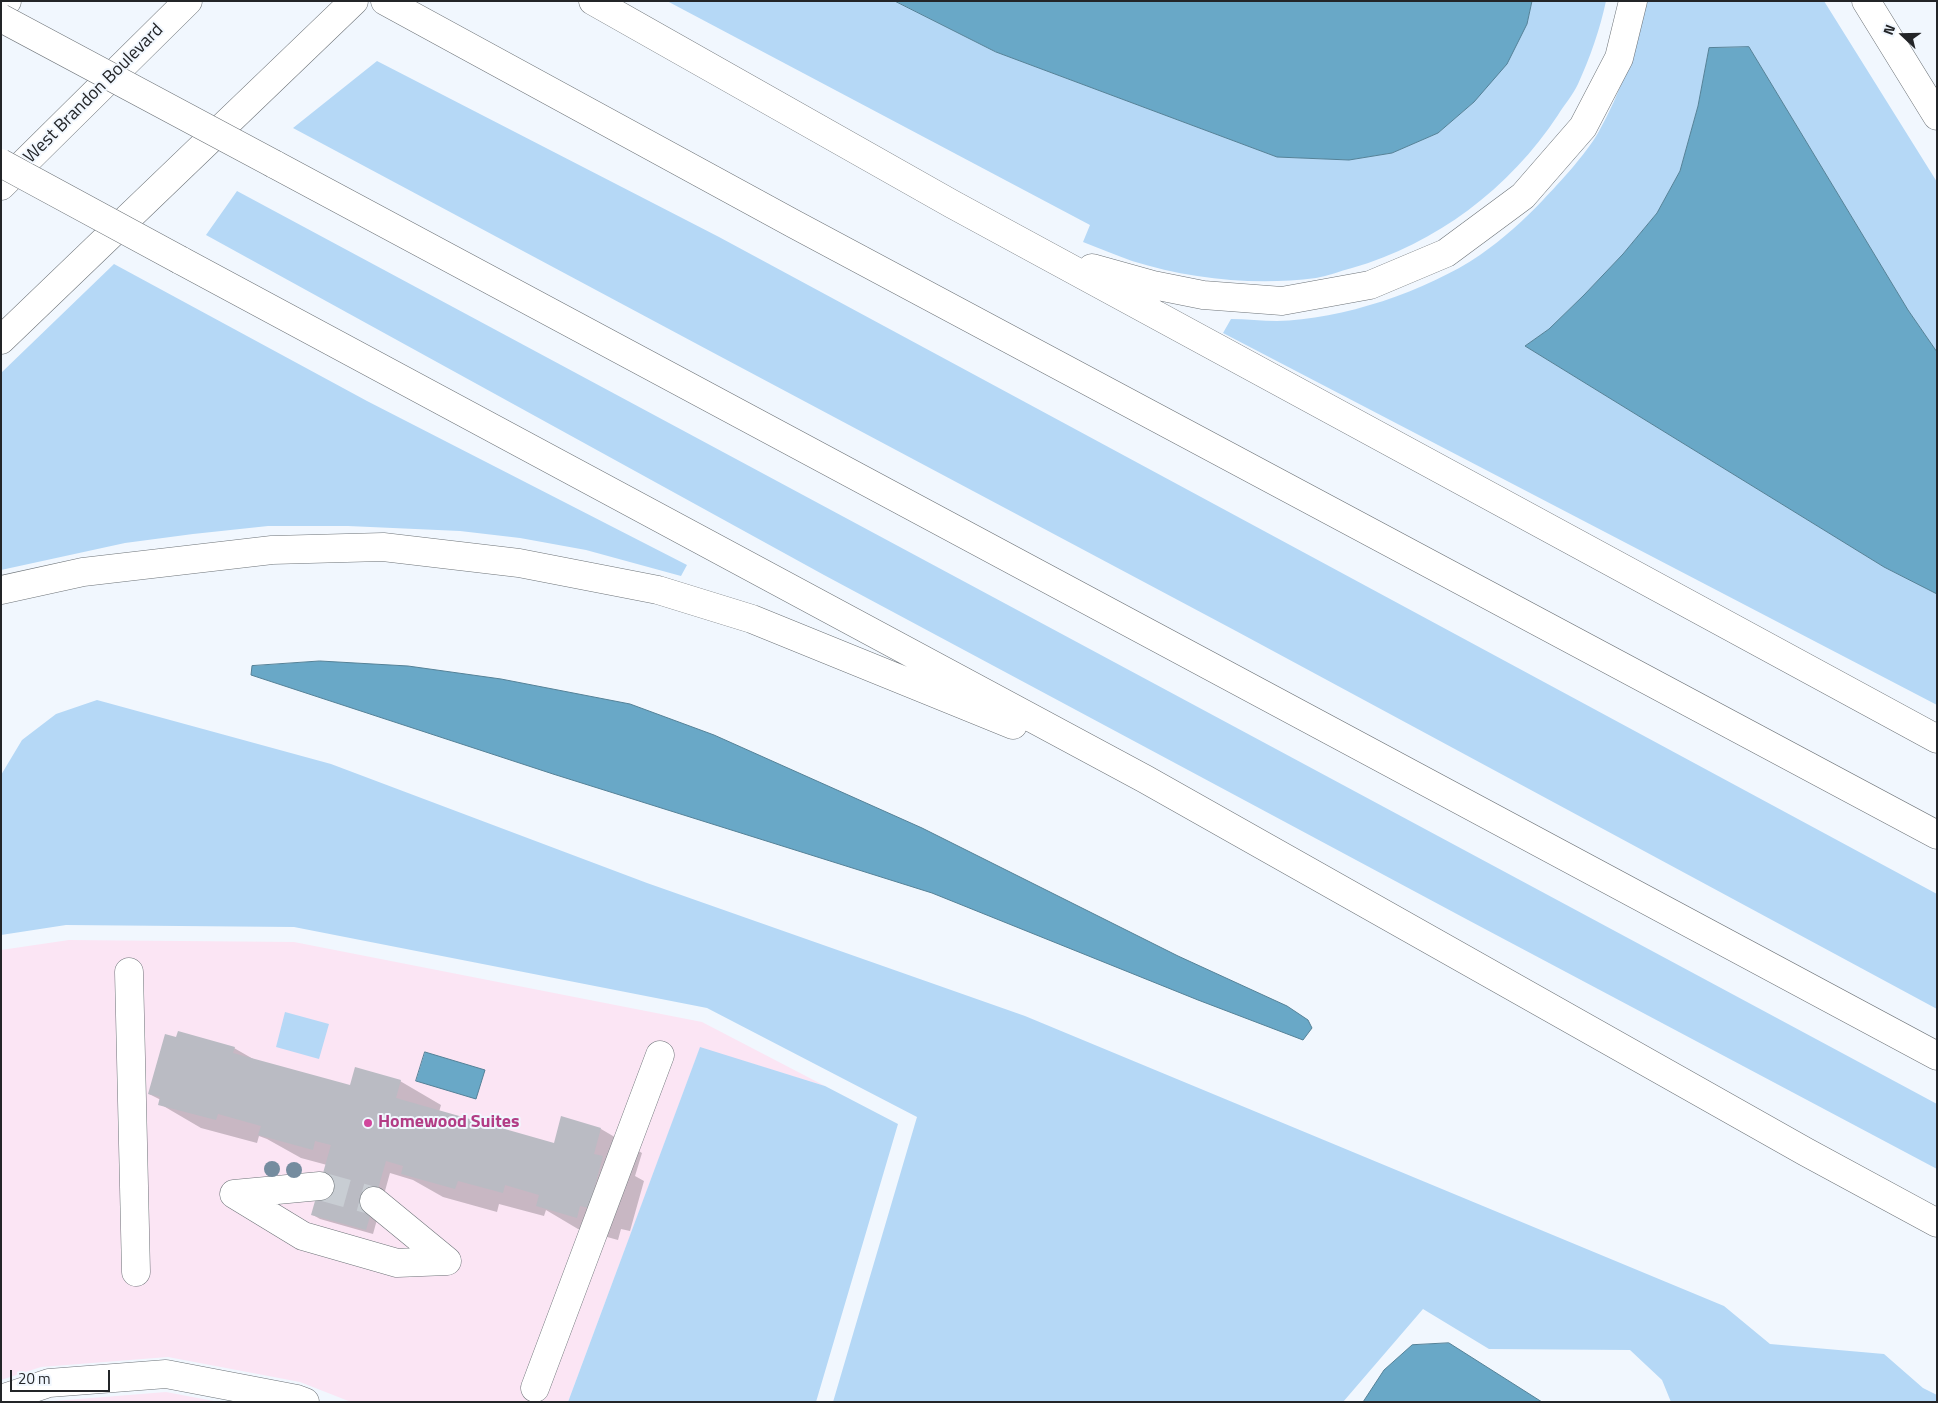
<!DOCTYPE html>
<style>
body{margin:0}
#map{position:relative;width:1938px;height:1403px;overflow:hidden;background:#f1f7fe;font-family:"Titillium Web",sans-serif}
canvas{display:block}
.frame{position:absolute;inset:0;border:2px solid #232528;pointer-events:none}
.north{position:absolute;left:1878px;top:10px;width:50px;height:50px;-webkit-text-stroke:4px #f1f7fe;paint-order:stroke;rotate:291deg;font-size:14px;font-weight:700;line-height:20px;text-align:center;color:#232528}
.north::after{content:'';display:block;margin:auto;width:18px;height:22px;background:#232528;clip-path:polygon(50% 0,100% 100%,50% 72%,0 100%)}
.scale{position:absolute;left:10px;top:1370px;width:100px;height:22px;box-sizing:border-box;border:2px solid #232528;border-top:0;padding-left:6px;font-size:15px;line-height:18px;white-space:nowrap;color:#232528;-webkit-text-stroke:4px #f1f7fe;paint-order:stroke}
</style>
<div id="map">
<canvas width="1938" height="1403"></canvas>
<div class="frame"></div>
<div class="north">N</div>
<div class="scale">20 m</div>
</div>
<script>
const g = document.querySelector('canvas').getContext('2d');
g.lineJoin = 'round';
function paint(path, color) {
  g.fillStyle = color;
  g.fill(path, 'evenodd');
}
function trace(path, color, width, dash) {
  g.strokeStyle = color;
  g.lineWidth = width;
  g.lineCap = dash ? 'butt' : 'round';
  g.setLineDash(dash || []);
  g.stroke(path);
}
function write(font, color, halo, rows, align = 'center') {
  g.font = font + ' "Titillium Web",sans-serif';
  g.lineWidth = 4;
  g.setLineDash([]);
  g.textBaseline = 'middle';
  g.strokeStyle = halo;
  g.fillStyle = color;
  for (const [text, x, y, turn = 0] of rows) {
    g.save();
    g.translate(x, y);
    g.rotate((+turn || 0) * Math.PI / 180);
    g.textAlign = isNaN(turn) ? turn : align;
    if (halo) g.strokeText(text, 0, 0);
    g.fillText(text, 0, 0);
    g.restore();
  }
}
const commercial = new Path2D(`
 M69,940L294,942L702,1022L825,1086L700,1048L568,1402H351L300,1382L168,1357L41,1367L1,1380V950Z
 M166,1392L219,1402H51L54,1401Z`);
const green = new Path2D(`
 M667,1H895L996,52L1277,157L1349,160L1392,153L1438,133L1474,102L1527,24L1532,1H1606C1600,29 1590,58 1578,84C1573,95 1564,105 1558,115C1510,188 1436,244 1352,268C1340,271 1328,276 1316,278C1255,286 1190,279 1132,261C1115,255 1099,248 1083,242L1090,225Z
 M1647,1H1824L1937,182V352L1908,310L1749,47L1709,48L1698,106L1680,171L1657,213L1623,254L1584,295L1549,329L1525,346L1884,567L1937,594V705L1223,333L1231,319C1246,319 1262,321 1277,321C1341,320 1427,291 1480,255C1503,239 1524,220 1543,200C1561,181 1585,155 1598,133C1621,92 1637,46 1647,1Z
 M377,61L719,237L1937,894V1009L1236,631L710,351L293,128Z
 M237,191L1937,1104V1169L1468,920L824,575L206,235Z
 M114,264L367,401L687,565L681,576L586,550L520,538L460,531L348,526H268L193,534L125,543L1,570V373Z
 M97,700L331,764L647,883L1025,1016L1724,1306L1770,1344L1884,1354L1923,1388L1937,1395V1402H1671L1662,1380L1630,1350L1489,1349L1423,1309L1343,1402H833L917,1117L707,1008L294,927L66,925L1,935V775L22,740L56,714Z
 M285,1012L329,1024L319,1059L276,1047Z
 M700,1047L825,1086L898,1124L816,1402H568Z`);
const water = new Path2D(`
 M895,1H1532L1527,24L1507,64L1474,102L1438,133L1392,153L1349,160L1277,157L996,52Z
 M1749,47L1908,310L1937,352V594L1884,567L1525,346L1549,329L1584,295L1623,254L1657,213L1680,171L1698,106L1709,48Z
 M320,661L408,666L501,679L630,704L714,735L922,828L1178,956L1287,1006L1308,1020L1312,1028L1303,1040L1198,1000L932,893L553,774L251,675L252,666Z
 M425,1052L485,1070L476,1099L416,1081Z
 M1449,1343L1542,1402H1363L1384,1370L1412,1345Z`);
const shadow = new Path2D(`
 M234,1048L255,1060L351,1087L400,1081L441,1105L439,1112L555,1144L601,1129L642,1153L635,1176L644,1181L630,1231L621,1229L618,1240L578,1229L546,1210L544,1216L499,1204L497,1212L443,1197L413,1180L390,1173L373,1234L320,1219L313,1215L327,1165L301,1158L267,1139L259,1136L257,1143L201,1128L160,1104L161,1100L149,1094Z`);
const building = new Path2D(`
 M178,1031L235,1047L233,1053L350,1085L355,1067L401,1080L396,1098L554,1143L561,1116L601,1128L594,1154L603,1156L589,1208L580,1206L577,1218L536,1206L539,1195L505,1185L503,1193L458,1181L455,1189L401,1174L403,1166L386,1161L366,1230L311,1215L331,1145L315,1141L313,1150L258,1135L261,1126L218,1114L216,1120L158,1105L160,1097L148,1094L165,1034L176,1037Z`);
const minorTunnel = new Path2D(`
 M320,1186L374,1201`);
const minor = new Path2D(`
 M129,972L136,1272
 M320,1186L234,1194L303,1236L397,1263L447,1261L374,1201
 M535,1388L660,1055
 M1,1399L49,1383L166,1374L297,1399L305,1402`);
const highway = new Path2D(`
 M385,1L794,224L1937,835
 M593,1L952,204L1937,739
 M1866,1L1937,116
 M1,7L7,1
 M274,164L1937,1056
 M1,186L188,1
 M180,260L1145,779L1806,1152L1937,1223
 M1092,268L1153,285L1203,295L1282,301L1370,285L1446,253L1523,196L1583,127L1619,58L1633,1
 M1,340L354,1
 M1,590L83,572L272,550L383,547L519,563L658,590L752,619L1013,725`);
const highwayBridge = new Path2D(`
 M1,18L274,164
 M1,163L180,260`);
const trees = [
 [272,1169],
 [294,1170]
];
const markers = [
 [368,1123,5,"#d1479c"]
];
const streetNames = [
 ["West Brandon Boulevard",94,94,-45]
];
const hotelNames = [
 ["Homewood Suites",378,1123]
];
paint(commercial, '#fbe5f4');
paint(green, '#b5d8f6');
paint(water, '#69a8c7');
trace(water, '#548197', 1);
paint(shadow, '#0003');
paint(building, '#babbc3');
trace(minorTunnel, '#c8cdd3', 28, [28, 14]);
trace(minor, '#6d7378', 29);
trace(highway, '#6d7378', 29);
trace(minor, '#fff', 28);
trace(highway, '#fff', 28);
trace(highwayBridge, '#6d7378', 29, []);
trace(highwayBridge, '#fff', 28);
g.fillStyle = '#758c9f';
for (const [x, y] of trees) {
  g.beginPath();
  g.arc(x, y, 8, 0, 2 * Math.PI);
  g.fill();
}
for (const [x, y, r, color] of markers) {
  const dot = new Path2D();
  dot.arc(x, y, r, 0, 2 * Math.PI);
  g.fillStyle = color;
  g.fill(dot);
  trace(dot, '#f1f7fe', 2);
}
write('18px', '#232528', '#f1f7fe', streetNames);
write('bold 18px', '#b23c85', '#f1f7fe', hotelNames, 'left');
</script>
